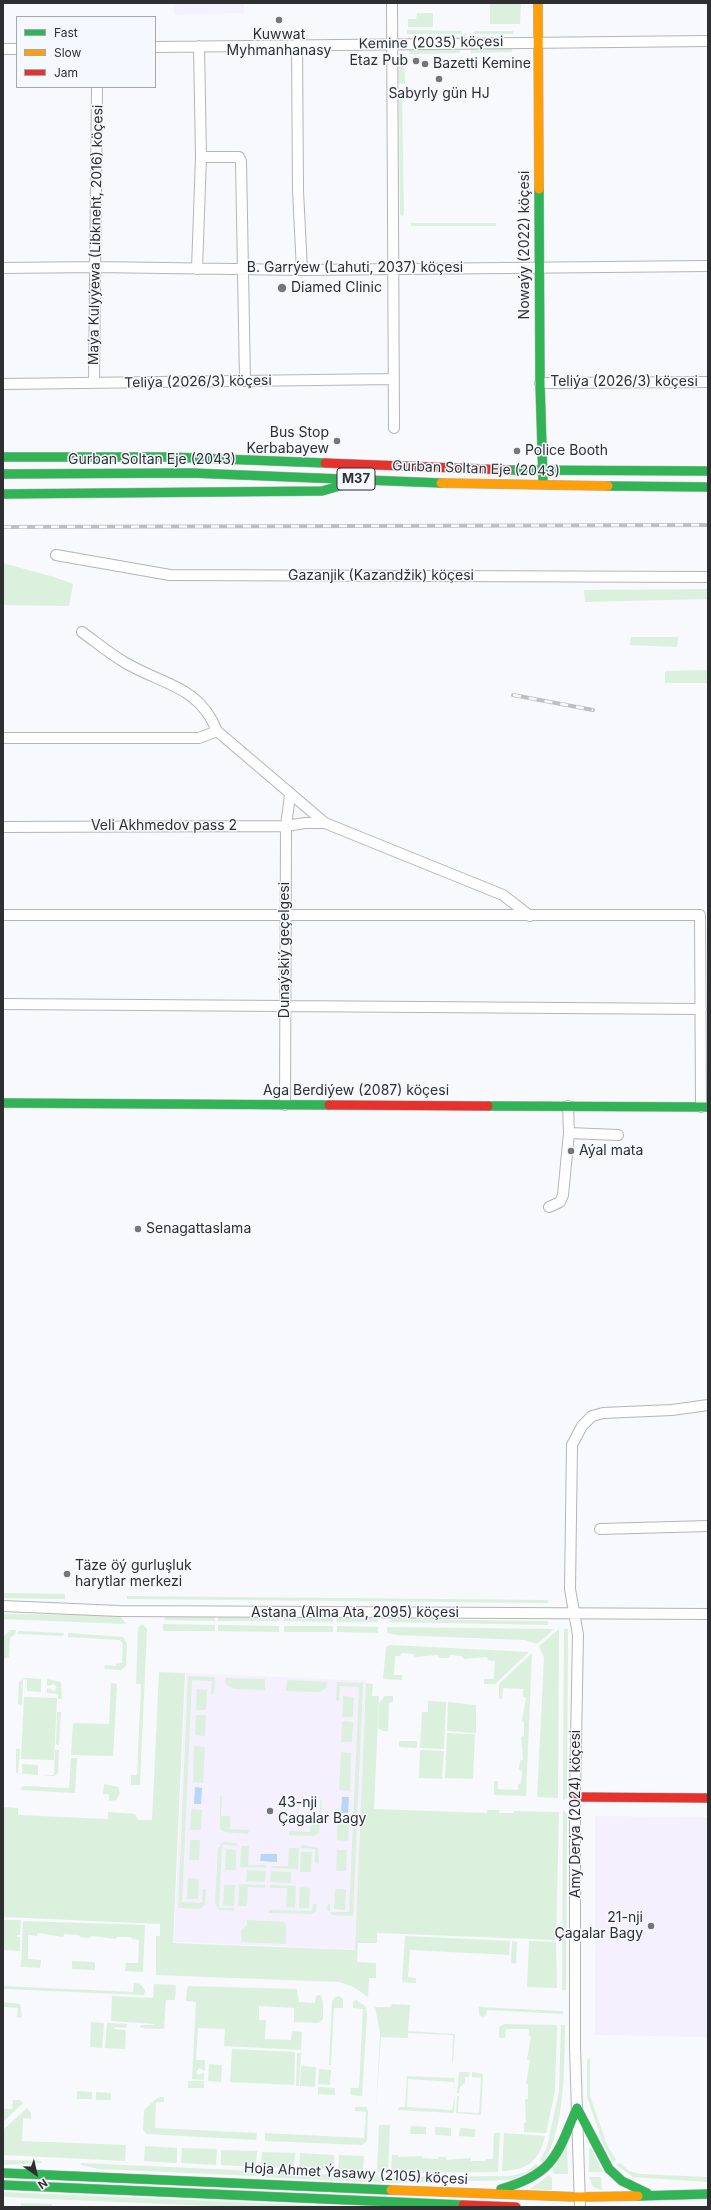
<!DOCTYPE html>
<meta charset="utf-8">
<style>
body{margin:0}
#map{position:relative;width:711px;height:2210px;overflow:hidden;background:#f7f9fc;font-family:Inter,sans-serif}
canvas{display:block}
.frame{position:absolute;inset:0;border:4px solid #2e2f31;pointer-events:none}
.legend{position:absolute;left:16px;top:16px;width:140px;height:72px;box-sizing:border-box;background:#f5f8fe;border:1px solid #a5a8ac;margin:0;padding:5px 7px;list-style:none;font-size:12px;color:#2e2f31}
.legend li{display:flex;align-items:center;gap:8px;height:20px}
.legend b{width:20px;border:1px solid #a5a8ac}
.north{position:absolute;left:16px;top:2154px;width:40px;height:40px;-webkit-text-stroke:3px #f5f8fe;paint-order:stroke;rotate:146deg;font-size:11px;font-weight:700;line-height:16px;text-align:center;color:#2e2f31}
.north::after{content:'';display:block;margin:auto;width:14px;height:18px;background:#2e2f31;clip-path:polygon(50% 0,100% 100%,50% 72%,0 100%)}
</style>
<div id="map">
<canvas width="711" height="2210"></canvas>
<div class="frame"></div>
<ul class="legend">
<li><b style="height:5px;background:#30b455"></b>Fast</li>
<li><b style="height:5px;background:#ff9f0a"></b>Slow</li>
<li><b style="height:5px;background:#e5322d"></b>Jam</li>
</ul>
<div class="north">N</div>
</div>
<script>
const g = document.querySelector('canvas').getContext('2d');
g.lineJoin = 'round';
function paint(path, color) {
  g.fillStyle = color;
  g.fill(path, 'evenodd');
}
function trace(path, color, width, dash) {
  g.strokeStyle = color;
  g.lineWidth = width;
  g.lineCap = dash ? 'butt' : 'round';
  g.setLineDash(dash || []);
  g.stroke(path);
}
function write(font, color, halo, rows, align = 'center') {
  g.font = font + ' Inter,sans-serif';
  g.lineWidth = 3;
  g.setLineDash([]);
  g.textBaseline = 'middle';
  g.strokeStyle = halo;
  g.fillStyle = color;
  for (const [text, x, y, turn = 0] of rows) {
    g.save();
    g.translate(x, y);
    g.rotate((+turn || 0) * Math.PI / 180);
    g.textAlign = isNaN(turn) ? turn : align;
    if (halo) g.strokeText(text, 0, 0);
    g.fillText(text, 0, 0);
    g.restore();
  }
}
const education = new Path2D(`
 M174,3H244V13L174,15Z
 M186,1673L366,1681L355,1949L174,1942Z
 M595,1816L708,1817V2037L595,2035Z`);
const green = new Path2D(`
 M490,3H521L520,24H490Z
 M417,13H433V27H408V19H416Z
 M407,30L462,31V34H407Z
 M474,31H513V34H474Z
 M471,49H512V52L471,53Z
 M409,50H460V53L409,54Z
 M398,59H404L405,83L399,84Z
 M401,94L402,96L404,214L402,216L400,214L399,96Z
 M411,223H496V226H411Z
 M3,563L54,577L73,584L69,606L3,605Z
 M708,589V599L585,602L584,590Z
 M631,637H678L677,647L630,645Z
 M708,670V683H665V671Z
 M3,1593L65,1594V1599L3,1598Z
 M127,1596L548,1600V1603L127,1599Z
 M3,1614L116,1615L121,1617L126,1624L3,1619Z
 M166,1616L215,1617V1621L164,1620Z
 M218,1617L280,1618L279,1621H218Z
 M284,1618H333V1622L284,1621Z
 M337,1618L378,1619V1622H337Z
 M392,1619L548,1621V1625L389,1622Z
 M142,1624L147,1629L140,1785H131V1775H137L141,1684H136L138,1628Z
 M163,1624L215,1625V1631H163Z
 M218,1625L279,1626V1632L218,1631Z
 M284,1626H333V1632H284Z
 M337,1626L378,1627V1633L337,1632Z
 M387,1627L554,1629L537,1644L524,1640L396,1635L387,1633Z
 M559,1629L558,1798L537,1797L544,1658L539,1646Z
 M564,1629H568L567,1798L563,1801Z
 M10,1630H16L15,1634L10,1638L9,1657L3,1659V1637Z
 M18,1631L64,1633L63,1636L18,1634Z
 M68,1633L123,1637L127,1644L126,1666L121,1670L104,1669L105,1665L116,1666V1664L122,1663L123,1644L120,1640L68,1637Z
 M390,1645L529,1652L495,1684H484V1679H494L495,1661L488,1660L487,1657L464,1659L462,1656L450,1655L448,1658H440L438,1655L415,1657L413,1654L402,1653L400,1656H395L394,1675H402V1680L383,1679L386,1647Z
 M532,1653L526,1796L494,1795V1781H498V1789L518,1790V1785L521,1783L522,1771L519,1769L520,1761L523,1759L521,1737L524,1736V1723L522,1720L526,1698L523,1696V1689L503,1688L502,1699L499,1698V1684Z
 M159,1672L185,1673L173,1943L355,1950L366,1683L373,1684L372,1696H379L374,1809L487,1813V1810H499V1813H514V1811L559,1812L556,1940L377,1933V1943H358L357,1962L376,1963V1978H369L368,1997L354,1987L339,1982L156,1975V1936H160V1924L3,1917V1807L18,1808V1815L108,1819V1812L135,1814L138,1820H152Z
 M188,1676L215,1677L214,1694H211L212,1681L192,1680L182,1902L202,1903L203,1889H206L205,1905L200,1909L178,1908Z
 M24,1678L41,1679V1692L27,1691V1680L23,1679L22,1705L18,1704L19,1682Z
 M225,1678L265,1679V1690L234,1689L226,1685Z
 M47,1679L61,1682L62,1699H58V1694L47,1693V1688L54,1691L57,1687L54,1684L47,1686Z
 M287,1680L327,1682L326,1688L320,1692L286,1691Z
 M337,1682L363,1683L353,1916L333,1915L327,1909L328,1904H330V1912H349L359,1687L340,1686L339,1701L336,1700Z
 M111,1683L117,1684L113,1756L71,1755L73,1723L113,1724H109Z
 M197,1689L207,1690L206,1710H196Z
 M343,1696L354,1697L353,1717H342Z
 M385,1696H393V1702L389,1703L388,1731H383L378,1728L379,1703Z
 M24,1697L57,1698L54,1760L21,1759Z
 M428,1701L446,1702L444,1749L420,1748L422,1712H428Z
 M448,1702L476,1705V1733L447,1731Z
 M57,1712H61L59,1745L56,1744Z
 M196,1715H206L205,1736L195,1735Z
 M342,1721L353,1722L352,1742H341Z
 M447,1733L475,1734L473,1779L445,1778Z
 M399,1741H417V1748L399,1747Z
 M194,1746L205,1747L203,1783L193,1782Z
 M16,1749H20L18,1773H22V1764L38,1765V1775L16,1773Z
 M55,1750H59L58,1773L54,1776H43L54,1775Z
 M420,1750L444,1751L442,1779L419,1778Z
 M341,1752L351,1753L350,1791L339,1790Z
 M71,1758H77L75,1793L21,1790L22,1786L69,1788Z
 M104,1784L118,1787L120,1793L116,1800L109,1801V1794H103Z
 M220,1796L222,1797L221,1816H230V1829L249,1830L248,1834L225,1832L220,1829Z
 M320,1800L322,1801L319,1833L313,1836L289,1835V1831L310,1832L311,1820H319Z
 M191,1809L202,1810L201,1830H190Z
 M563,1810L567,1814L566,1990H562Z
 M338,1820H349L348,1841L337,1840Z
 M190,1840H200L199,1860H189Z
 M223,1842L237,1843V1846L222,1845L219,1908H234V1911L220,1910L215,1903L218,1849Z
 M302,1845L318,1848L319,1864L315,1863V1849L301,1848Z
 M241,1846H249L248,1865H266V1868L240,1867Z
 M289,1848H299L298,1869L271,1868V1866H288Z
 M226,1849L236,1850V1870H225Z
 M337,1850H347L346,1871H336Z
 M301,1852H312L311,1872H300Z
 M247,1870L266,1871L265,1882L246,1881Z
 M271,1871L291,1872V1883L270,1882Z
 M188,1878L199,1879L198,1899H187Z
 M239,1884L265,1885V1888L248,1887L247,1906H238Z
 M224,1885H235L234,1906L223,1905Z
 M270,1885L296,1886L295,1908L286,1907L287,1888H270Z
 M300,1887L310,1888L309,1908H299Z
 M335,1889H346L345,1910L334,1909Z
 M313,1904H317L316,1911L312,1914L269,1913V1910L312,1911Z
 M3,1920H21L20,1935H17V1937H20V1951L3,1950Z
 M247,1920L284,1922L286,1926V1944L241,1942V1930L247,1925Z
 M23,1921L145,1925L143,1972L125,1971L126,1963H138L139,1940L132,1939L131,1937H117L116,1939L91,1936L90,1938L80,1937L79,1935L64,1934L63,1937L38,1933L37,1936L28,1935V1959L41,1960L40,1968L21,1967Z
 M405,1936L510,1941L509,1955L410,1950L408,1977L416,1978V1983L402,1982Z
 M512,1941L517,1942L516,1964L511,1963Z
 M529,1941L556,1942L557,1988L527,1987Z
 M72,1961L95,1962V1970L72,1969Z
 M134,1983L140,1984L145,1990L144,1995L3,1989V1986L133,1992Z
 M154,1984L174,1985L176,1987L175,2000H166L164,2029L140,2028L141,2025H155V2024L111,2021L112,1996L153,1998Z
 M189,1986L297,1989L299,2002L315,2003L316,1996L321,1995L323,2003V2019L318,2023L294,2022V2008L259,2006V2020H266L265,2039L291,2040L292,2031L302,2032L301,2050L224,2046L225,2029L198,2028L196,2060H205V2071L199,2068L196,2072L199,2075L204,2073V2080L192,2079L196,2002L186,2001L187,1988Z
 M339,1996L343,1999V2008H334L331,2065H329L332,2001L335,1997Z
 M356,2000L365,2006L367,2014L362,2096L351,2095L350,2088H359L363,2009L353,2008V2002Z
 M3,2002L20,2004L22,2018L17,2017L18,2008L3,2007Z
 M392,2004L410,2005L408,2031L455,2034L453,2062L452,2061L453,2035L408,2033V2038L381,2037L376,2108L380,2033L375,2007H391Z
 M479,2007L563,2011V2014L487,2010L486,2015L483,2017L479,2015Z
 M91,2022L104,2023L102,2048L90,2047Z
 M107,2023L127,2024L126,2028L115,2027L114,2029L126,2030L125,2049L105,2048Z
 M504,2024L557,2025L555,2091L546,2133L524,2132V2123H526L525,2099H528V2084H526L530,2060H527L531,2036H529V2029H506L505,2038H499V2027Z
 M561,2025H565C564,2067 566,2126 543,2163L540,2160L547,2147L559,2091Z
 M232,2049L295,2052L294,2085L230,2082Z
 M297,2053H301L299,2086H296Z
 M590,2057V2096L607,2145L616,2160L613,2162L604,2146L587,2097V2061Z
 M209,2064L222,2065L221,2082L208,2081Z
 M301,2066L316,2067L315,2087L300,2086Z
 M319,2069L331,2070L330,2085L318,2084Z
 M454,2072L455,2093L454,2082L408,2079L407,2107L452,2110L455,2095L454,2113L398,2110L399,2107H405L407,2076L454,2078Z
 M459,2072H470L469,2077H465V2083L460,2087L459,2093H457Z
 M472,2072L483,2074L481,2115L456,2113L457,2096H459L458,2112L479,2113L481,2078L472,2077Z
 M188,2081H204V2088H188Z
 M318,2087L335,2088V2095L318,2094Z
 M77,2091L92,2092V2099H77Z
 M96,2092L111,2093V2100H96Z
 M164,2097V2102H156L155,2128L257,2133L256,2140L147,2134L143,2130L144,2110L157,2098Z
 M13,2100H20L23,2103L3,2122V2109H12Z
 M355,2107H366L368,2111L367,2141L362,2145L265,2141V2133L364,2138L366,2112L355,2111Z
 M27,2108L31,2113V2119L23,2118L22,2141L126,2145L125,2161L3,2155V2130Z
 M379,2125H390L388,2173L377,2172Z
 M411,2126L426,2127V2134H410Z
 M435,2127L451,2128V2136L435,2135Z
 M460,2128L475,2129V2137L459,2136Z
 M494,2133H500L498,2172L391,2173L392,2155H398V2157L422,2156V2158L438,2159V2157H446V2160L471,2158V2161H485L486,2159H493Z
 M504,2133L545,2136C539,2161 528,2170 502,2171Z
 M567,2143L568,2174H555L552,2171Z
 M145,2146L177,2148V2163L144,2161Z
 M182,2148L217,2149L216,2165L181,2163Z
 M589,2148H591L603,2172H589Z
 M221,2150L257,2151L256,2167L221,2165Z
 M262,2152L295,2153L294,2168L261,2167Z
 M300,2153L334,2155V2170L299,2169Z
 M339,2155L364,2156L363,2171L338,2170Z
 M3,2160L42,2161L41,2163L3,2165Z
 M81,2163L256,2171V2176L99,2169L81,2165Z
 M620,2163L629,2171L640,2174L708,2177V2182L633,2177L616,2165Z
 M536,2164L539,2167L511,2180L391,2183L260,2177L261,2171L388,2177L511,2176L526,2172Z
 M549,2175L552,2178V2190L530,2189Z
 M589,2177H601L602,2190L593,2187Z
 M3,2192L354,2207H235L3,2197Z
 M21,2203L52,2204V2207H21Z`);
const water = new Path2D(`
 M195,1787L202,1788L201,1804H194Z
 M342,1797H349L348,1813H341Z
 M261,1854H277V1862L260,1861Z`);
const street = new Path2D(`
 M392,3L394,428
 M297,44L298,191L302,270
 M155,47L708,41
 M3,49H17
 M201,157H239L241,161L245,381
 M3,268L95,267L302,270L708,266
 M197,269L201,157L199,46
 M94,383L97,87
 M540,383L708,382
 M3,384L394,379
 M56,555L170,575L708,577
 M82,632C96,642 109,653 124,662C162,685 199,685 217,731
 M3,738H199L217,731L325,823L503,895L530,916
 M3,827L286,826L305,823H325
 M3,915H700L701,1107
 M3,1004L701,1009
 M285,1105L286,826L290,795
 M569,1133L618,1135
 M549,1207L560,1202L563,1195L569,1133L568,1106
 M600,1529L708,1526
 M3,1606L119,1611L708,1614
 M580,2207L575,2047V1797L578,1635L570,1589L572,1445L582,1426L592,1416L603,1413L672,1410L708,1405`);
const fast = new Path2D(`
 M539,189L540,383L543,480
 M3,457H170L325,463
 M508,470L708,471
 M3,474L191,473L441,483
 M608,486L708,487
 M3,494L322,491L343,485
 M3,1103L329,1105
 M488,1106L708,1107
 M577,2108L609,2169L622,2181L647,2193
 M3,2173L391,2190
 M3,2185L463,2205
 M501,2189C554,2174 557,2155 577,2108
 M638,2196L708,2194`);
const slow = new Path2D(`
 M538,3L539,189
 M441,483L608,486
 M391,2190L579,2197L638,2196`);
const jam = new Path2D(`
 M325,463L508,470
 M329,1105L488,1106
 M575,1797L708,1798
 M463,2205L516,2207`);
const rail = new Path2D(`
 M3,527L708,525
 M513,695L593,710`);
const markers = [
 [279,20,4,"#747678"],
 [416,61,4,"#747678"],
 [425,64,4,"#747678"],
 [439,79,4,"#747678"],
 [282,288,5,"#747678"],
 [337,441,4,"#747678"],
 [517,451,4,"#747678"],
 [571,1151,4,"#747678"],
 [138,1229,4,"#747678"],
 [67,1574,4,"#747678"],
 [270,1811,4,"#747678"],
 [651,1926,4,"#747678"]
];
const shields = [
 [356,479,38]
];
const shieldNames = [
 ["M37",356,479]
];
const poiNames = [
 ["Kuwwat",279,35,"center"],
 ["Myhmanhanasy",279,51,"center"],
 ["Etaz Pub",408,61,"right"],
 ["Bazetti Kemine",433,64],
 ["Sabyrly gün HJ",439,94,"center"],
 ["Diamed Clinic",291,288],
 ["Bus Stop",329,433,"right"],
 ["Kerbabayew",329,449,"right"],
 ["Police Booth",525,451],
 ["Aýal mata",579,1151],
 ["Senagattaslama",146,1229],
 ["Täze öý gurluşluk",75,1566],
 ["harytlar merkezi",75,1582],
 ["43-nji",278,1803],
 ["Çagalar Bagy",278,1819],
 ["21-nji",643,1918,"right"],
 ["Çagalar Bagy",643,1934,"right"]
];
const streetNames = [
 ["Kemine (2035) köçesi",431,43,-1],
 ["Maýa Kulyýewa (Libkneht, 2016) köçesi",96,235,-89],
 ["Nowaýy (2022) köçesi",525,245,-90],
 ["B. Garrýew (Lahuti, 2037) köçesi",355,268],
 ["Teliýa (2026/3) köçesi",198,382,-1],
 ["Teliýa (2026/3) köçesi",624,382],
 ["Gurban Soltan Eje (2043)",152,460],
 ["Gurban Soltan Eje (2043)",476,469,2],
 ["Gazanjik (Kazandžik) köçesi",381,576],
 ["Veli Akhmedov pass 2",164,826],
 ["Dunaýskiý geçelgesi",285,950,-90],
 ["Aga Berdiýew (2087) köçesi",356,1091],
 ["Astana (Alma Ata, 2095) köçesi",355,1613],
 ["Amy Derýa (2024) köçesi",576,1814,-90],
 ["Hoja Ahmet Ýasawy (2105) köçesi",356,2174,3]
];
paint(education, '#f5f0fd');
paint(green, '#dcf0de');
paint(water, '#b8d6f5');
trace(street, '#b4b5b7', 12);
trace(fast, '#b4b5b7', 10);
trace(slow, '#b4b5b7', 10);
trace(jam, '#b4b5b7', 10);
trace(street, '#fefeff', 10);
trace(fast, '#30b455', 9);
trace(slow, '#ff9f0a', 9);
trace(jam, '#e5322d', 9);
trace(rail, '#bfbfc0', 4);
trace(rail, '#f5f8fe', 2.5, [8]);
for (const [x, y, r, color] of markers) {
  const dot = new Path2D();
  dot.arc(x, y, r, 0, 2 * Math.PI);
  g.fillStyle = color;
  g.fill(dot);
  trace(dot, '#f5f8fe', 1.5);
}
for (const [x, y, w] of shields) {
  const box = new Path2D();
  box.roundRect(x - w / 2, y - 11, w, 22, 3);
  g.fillStyle = '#f5f8fe';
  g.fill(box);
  trace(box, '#2e2f31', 1);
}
write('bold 13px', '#2e2f31', null, shieldNames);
write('14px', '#2e2f31', '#f5f8fe', poiNames, 'left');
write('14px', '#2e2f31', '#f5f8fe', streetNames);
</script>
